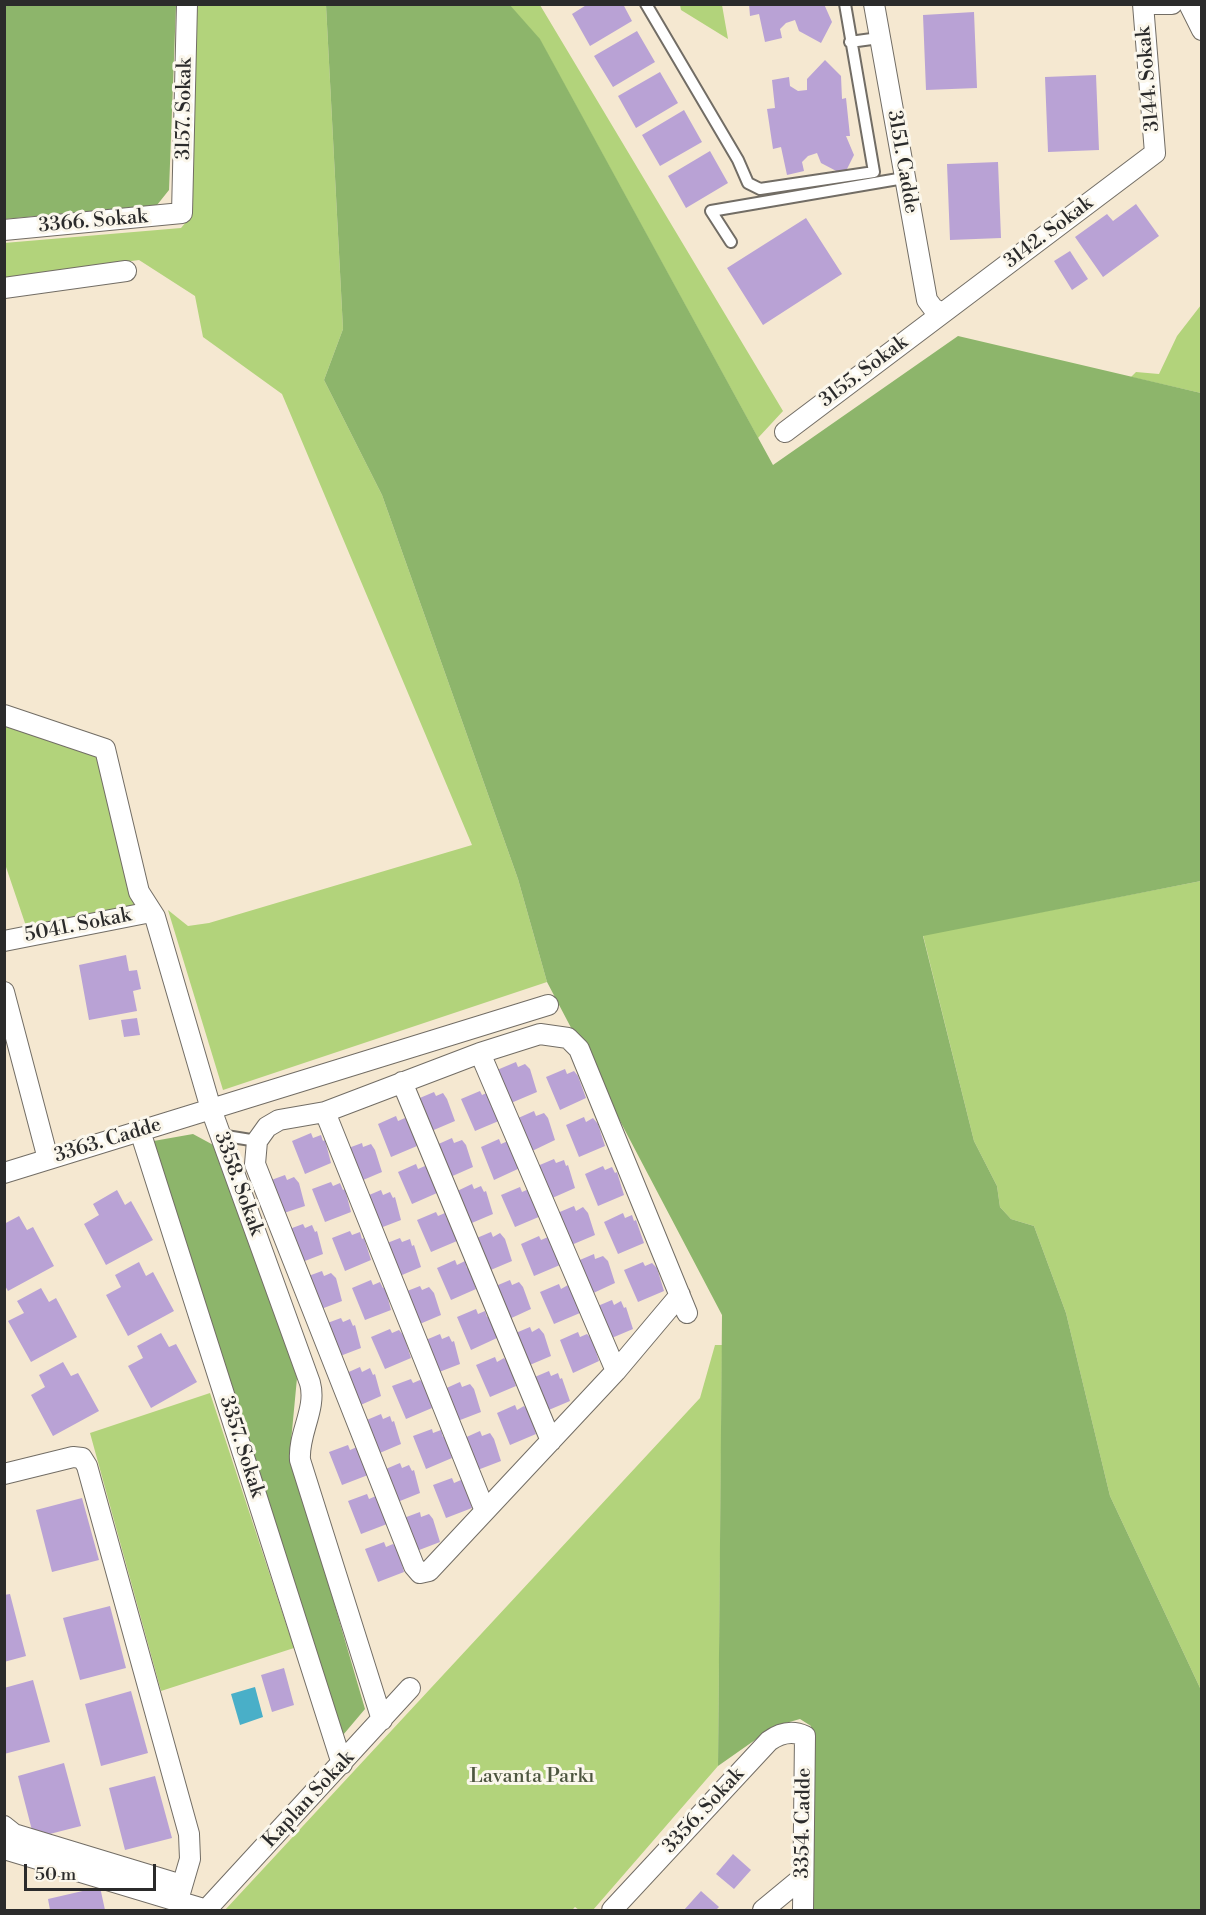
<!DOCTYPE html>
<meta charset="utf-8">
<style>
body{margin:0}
#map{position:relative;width:1206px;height:1915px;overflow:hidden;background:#f5e8d1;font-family:"Libre Bodoni",serif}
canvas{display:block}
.frame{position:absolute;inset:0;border:6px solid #2b2b2b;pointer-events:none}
.scale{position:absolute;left:24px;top:1864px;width:132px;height:27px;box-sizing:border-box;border:3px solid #2b2b2b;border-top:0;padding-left:8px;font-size:18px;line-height:21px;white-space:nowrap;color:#2b2b2b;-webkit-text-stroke:4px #fbf7ec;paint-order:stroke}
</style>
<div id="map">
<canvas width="1206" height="1915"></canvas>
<div class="frame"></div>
<div class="scale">50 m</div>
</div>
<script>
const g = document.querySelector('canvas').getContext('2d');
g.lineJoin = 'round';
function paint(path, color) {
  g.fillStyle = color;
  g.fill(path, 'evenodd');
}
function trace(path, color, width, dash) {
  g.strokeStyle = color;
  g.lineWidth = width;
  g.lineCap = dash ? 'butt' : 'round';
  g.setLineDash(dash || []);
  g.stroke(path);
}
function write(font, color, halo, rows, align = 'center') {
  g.font = font + ' "Libre Bodoni",serif';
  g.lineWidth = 6;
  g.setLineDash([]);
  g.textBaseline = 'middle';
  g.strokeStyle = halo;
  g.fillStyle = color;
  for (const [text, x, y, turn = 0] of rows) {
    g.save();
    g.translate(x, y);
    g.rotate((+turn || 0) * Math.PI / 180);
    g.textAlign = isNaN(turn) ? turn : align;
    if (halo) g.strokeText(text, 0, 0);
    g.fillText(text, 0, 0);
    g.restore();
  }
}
const green = new Path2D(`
 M197,5H326L343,329L324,380L382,495L518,879L547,982L223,1090L168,910L188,926L209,923L472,845L282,394L203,337L195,296L139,260L5,278L4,243L181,228L192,215Z
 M509,5H540L783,411L758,438L540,40Z
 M680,5H722L728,39L681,10Z
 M1201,305V393L1131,377L1136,372L1159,374L1177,336Z
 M4,725L99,757L135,909L27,929L5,864Z
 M1201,881V1690L1110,1496L1066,1313L1034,1226L1011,1219L1000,1207L997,1186L974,1141L923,935Z
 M715,1345H722L718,1766L593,1910H579L575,1907L572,1910H225L700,1398Z
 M210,1393L294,1648L161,1691L90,1433Z`);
const forest = new Path2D(`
 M5,4L176,5L169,190L157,205L5,219Z
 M509,4L540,39L773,465L958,336L1201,393V881L923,936L974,1141L997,1186L1000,1207L1011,1219L1034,1226L1066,1313L1110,1496L1201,1690V1910H810L811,1726L800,1719L775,1726L718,1766L722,1315L547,982L518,879L382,495L324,380L343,329L326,5Z
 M193,1134L217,1147L297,1378L290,1452L365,1709L343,1735L148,1142Z`);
const water = new Path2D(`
 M255,1687L263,1717L240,1725L231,1694Z`);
const building = new Path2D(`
 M588,4H623L632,21L590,46L572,14Z
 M749,4H824L832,22L821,43L799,31L795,20L786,23L780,29L782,38L765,42L759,14L750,16Z
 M974,12L977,88L926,90L923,15Z
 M637,31L655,62L613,87L594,56Z
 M825,60L841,76L842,99L846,98L850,136H846L854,155L844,175L821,163L817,153L808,156L802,162L804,171L787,175L781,147L773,149L767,109L775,108L772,80L789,77L790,86L798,91L807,90V79Z
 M660,72L678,103L636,128L618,96Z
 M1096,75L1099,150L1048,152L1045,77Z
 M684,110L702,142L660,166L642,135Z
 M710,151L728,183L686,208L668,176Z
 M998,162L1001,238L950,240L947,164Z
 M1136,204L1159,236L1103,277L1075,237L1107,214L1113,221Z
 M806,218L842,274L763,325L727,268Z
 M1070,251L1088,279L1072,290L1054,261Z
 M126,955L129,971L137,970L141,989L133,991L137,1011L89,1020L79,965Z
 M137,1018L140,1035L124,1037L121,1020Z
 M516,1062L518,1067L525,1064L530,1069L537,1092L511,1103L497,1070Z
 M565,1069L567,1074L574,1071L578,1076L586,1098L560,1110L546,1077Z
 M480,1091L482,1095L489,1092L501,1120L475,1131L461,1099Z
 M434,1092L436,1096L443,1093L447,1099L455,1121L429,1132L415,1100Z
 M534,1111L536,1116L544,1113L548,1118L555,1140L530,1152L516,1119Z
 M396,1116L398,1121L405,1118L410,1123L417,1146L391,1157L378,1124Z
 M584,1117L586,1122L593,1118L598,1124L605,1146L579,1157L566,1125Z
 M311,1133L313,1138L321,1135L323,1141L325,1140L331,1163L305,1174L292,1141Z
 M452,1138L454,1143L462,1140L466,1145L473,1167L448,1178L434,1146Z
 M499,1139L501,1144L508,1141L520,1168L494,1180L481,1147Z
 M362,1143L363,1147L371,1144L375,1150L382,1172L356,1183L343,1150Z
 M554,1159L556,1163L564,1160L566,1166L568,1165L575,1188L550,1199L535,1167Z
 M416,1164L418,1169L425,1166L430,1171L437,1193L412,1204L398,1172Z
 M603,1166L605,1170L612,1167L615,1173L617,1172L624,1195L598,1206L585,1174Z
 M285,1175L287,1180L294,1177L299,1183L305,1206L278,1215L266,1182Z
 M331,1182L333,1186L340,1183L343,1190L345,1189L351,1212L325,1222L312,1189Z
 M472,1184L474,1189L481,1186L484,1192L486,1191L493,1214L467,1225L453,1193Z
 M520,1187L522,1192L529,1189L541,1216L515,1227L501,1195Z
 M117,1190L125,1205L131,1201L153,1240L106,1265L84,1224L99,1215L93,1204Z
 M381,1190L383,1195L390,1192L393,1198L395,1197L401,1220L375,1230L362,1198Z
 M574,1206L576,1211L583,1207L588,1213L595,1235L569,1246L555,1214Z
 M436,1212L438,1216L445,1213L447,1219L449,1218L457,1241L431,1252L417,1220Z
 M623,1213L625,1218L632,1215L634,1221L636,1220L644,1243L618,1254L604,1222Z
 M19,1216L27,1230L33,1227L54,1266L8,1291L4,1284V1224Z
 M303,1224L305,1228L312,1225L315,1232L317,1231L323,1254L297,1264L284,1231Z
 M350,1231L352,1235L360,1232L362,1239L364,1238L371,1260L345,1271L332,1238Z
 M491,1232L493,1237L500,1233L505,1239L512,1261L486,1272L472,1240Z
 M539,1236L541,1240L548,1237L557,1251L554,1252L560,1265L534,1276L521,1244Z
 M400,1238L402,1242L410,1239L412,1246L414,1245L421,1267L395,1278L382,1245Z
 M594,1254L595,1259L603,1256L608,1261L615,1283L589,1295L575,1262Z
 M455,1260L457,1265L465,1261L467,1268L469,1267L476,1289L451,1300L437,1268Z
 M139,1262L146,1276L153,1272L174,1311L128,1336L106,1295L121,1287L115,1275Z
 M643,1262L645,1266L652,1263L657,1268L664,1291L638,1302L624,1270Z
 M322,1271L324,1276L331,1273L336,1278L342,1301L316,1311L303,1278Z
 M371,1280L373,1285L380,1282L383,1288L385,1287L391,1310L365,1320L352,1288Z
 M510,1280L512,1285L519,1282L523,1287L531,1309L505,1321L491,1288Z
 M559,1284L561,1289L568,1285L571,1292L573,1291L580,1313L554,1324L540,1292Z
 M420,1286L422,1290L429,1287L434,1293L441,1315L415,1326L402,1293Z
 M41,1288L49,1302L56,1298L77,1337L31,1362L8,1321L24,1313L17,1301Z
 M612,1300L614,1305L621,1301L624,1308L626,1307L633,1329L607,1340L593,1308Z
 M476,1309L478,1314L485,1311L487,1317L489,1316L497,1338L471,1350L457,1317Z
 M341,1318L343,1322L350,1319L353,1326L355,1325L361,1348L335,1358L322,1325Z
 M530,1327L532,1332L539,1328L544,1334L551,1356L525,1367L511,1335Z
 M390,1329L392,1333L399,1330L404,1336L411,1358L385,1369L371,1337Z
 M578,1332L580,1337L587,1334L592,1339L599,1361L573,1373L560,1340Z
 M161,1333L169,1347L176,1344L197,1382L151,1408L128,1366L143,1358L137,1346Z
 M440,1334L442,1339L449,1336L452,1342L454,1341L460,1364L434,1374L421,1342Z
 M495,1357L497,1362L504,1358L509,1364L516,1386L490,1397L476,1365Z
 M63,1362L71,1376L78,1373L99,1411L53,1436L31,1395L45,1387L39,1375Z
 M360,1367L362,1372L370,1368L373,1375L375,1374L381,1396L356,1407L342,1375Z
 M549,1371L551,1376L558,1373L560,1379L562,1378L570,1401L544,1412L530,1379Z
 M411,1379L413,1383L420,1380L425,1385L432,1408L406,1419L392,1386Z
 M460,1382L462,1387L470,1384L474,1389L481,1412L455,1422L442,1390Z
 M515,1405L517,1410L524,1406L529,1412L536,1434L510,1445L497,1413Z
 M381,1414L383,1419L390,1416L392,1422L394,1421L401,1444L375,1455L362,1422Z
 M432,1429L433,1433L441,1430L443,1437L445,1436L452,1458L426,1469L413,1436Z
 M480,1431L482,1436L490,1433L494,1439L501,1461L475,1471L462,1439Z
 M348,1445L350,1450L357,1447L368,1475L342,1485L329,1452Z
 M400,1463L402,1468L409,1465L412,1471L414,1470L420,1493L395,1503L381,1471Z
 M452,1478L454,1483L461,1480L466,1485L472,1508L446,1518L433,1485Z
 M367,1494L369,1499L376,1496L387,1524L361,1534L348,1501Z
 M82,1498L99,1560L52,1572L36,1510Z
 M420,1512L421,1517L429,1514L433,1519L440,1542L414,1552L401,1519Z
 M384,1542L386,1547L393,1544L398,1549L404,1572L378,1582L365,1549Z
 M10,1594L26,1656L4,1662V1595Z
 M110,1606L126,1668L80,1680L63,1618Z
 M284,1668L294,1705L272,1712L261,1675Z
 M33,1680L50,1742L4,1754V1688Z
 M131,1691L148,1753L101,1766L85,1704Z
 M64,1763L81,1826L34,1838L18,1776Z
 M155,1776L172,1838L125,1850L109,1788Z
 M733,1854L751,1870L734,1889L716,1874Z
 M100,1887L105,1910H50L48,1899Z
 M701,1891L719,1907L716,1910H684Z`);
const lane = new Path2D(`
 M646,4L738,160L748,183L760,189L874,172L845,4
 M850,42L879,38
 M731,242L711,211L904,178
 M220,1135L257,1141`);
const street = new Path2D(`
 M874,4L927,300L933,308L942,313
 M1145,4H1172
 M1189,4L1202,30
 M4,230L182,213L187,4
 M4,288L126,271
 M785,432L1155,153L1143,4
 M4,715L105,749L139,892L155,917L211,1109L310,1383C317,1409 298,1433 300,1460L382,1720
 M4,941L151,912
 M4,992L48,1159
 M480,1053L616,1371
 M402,1082L551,1441
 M325,1112L485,1511
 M140,1131L342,1764
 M4,1173L548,1005
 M680,1295L616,1371L429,1571L420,1573L414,1566L255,1164L257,1141L267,1127L279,1120L325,1112L480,1053L540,1034L568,1038L579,1049L687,1313
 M4,1474L73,1457L82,1458L87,1466L189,1834L190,1859L178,1900
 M4,1826L14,1834L182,1885
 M4,1849L207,1910
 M206,1910L410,1688
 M612,1910L769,1741C780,1733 792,1730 805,1736L803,1910
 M763,1910L803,1877`);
const streetNames = [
 ["3144. Sokak",1149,79,-95],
 ["3157. Sokak",185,109,-89],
 ["3151. Cadde",902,162,80],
 ["3366. Sokak",93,222,-5],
 ["3142. Sokak",1049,233,-37],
 ["3155. Sokak",864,372,-37],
 ["5041. Sokak",78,926,-11],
 ["3363. Cadde",108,1141,-17],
 ["3358. Sokak",238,1184,70],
 ["3357. Sokak",241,1447,72],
 ["Kaplan Sokak",309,1800,-47],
 ["3356. Sokak",704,1811,-47],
 ["3354. Cadde",804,1823,-89]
];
const parkNames = [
 ["Lavanta Parkı",532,1777]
];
paint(green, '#b2d37b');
paint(forest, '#8db56b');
paint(water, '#49afc8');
paint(building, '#b9a2d5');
trace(lane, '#726d65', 14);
trace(street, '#726d65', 22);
trace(lane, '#fff', 10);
trace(street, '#fff', 20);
write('20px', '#2b2b2b', '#fbf7ec', streetNames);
write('20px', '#4d553f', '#fbf7ec', parkNames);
</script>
